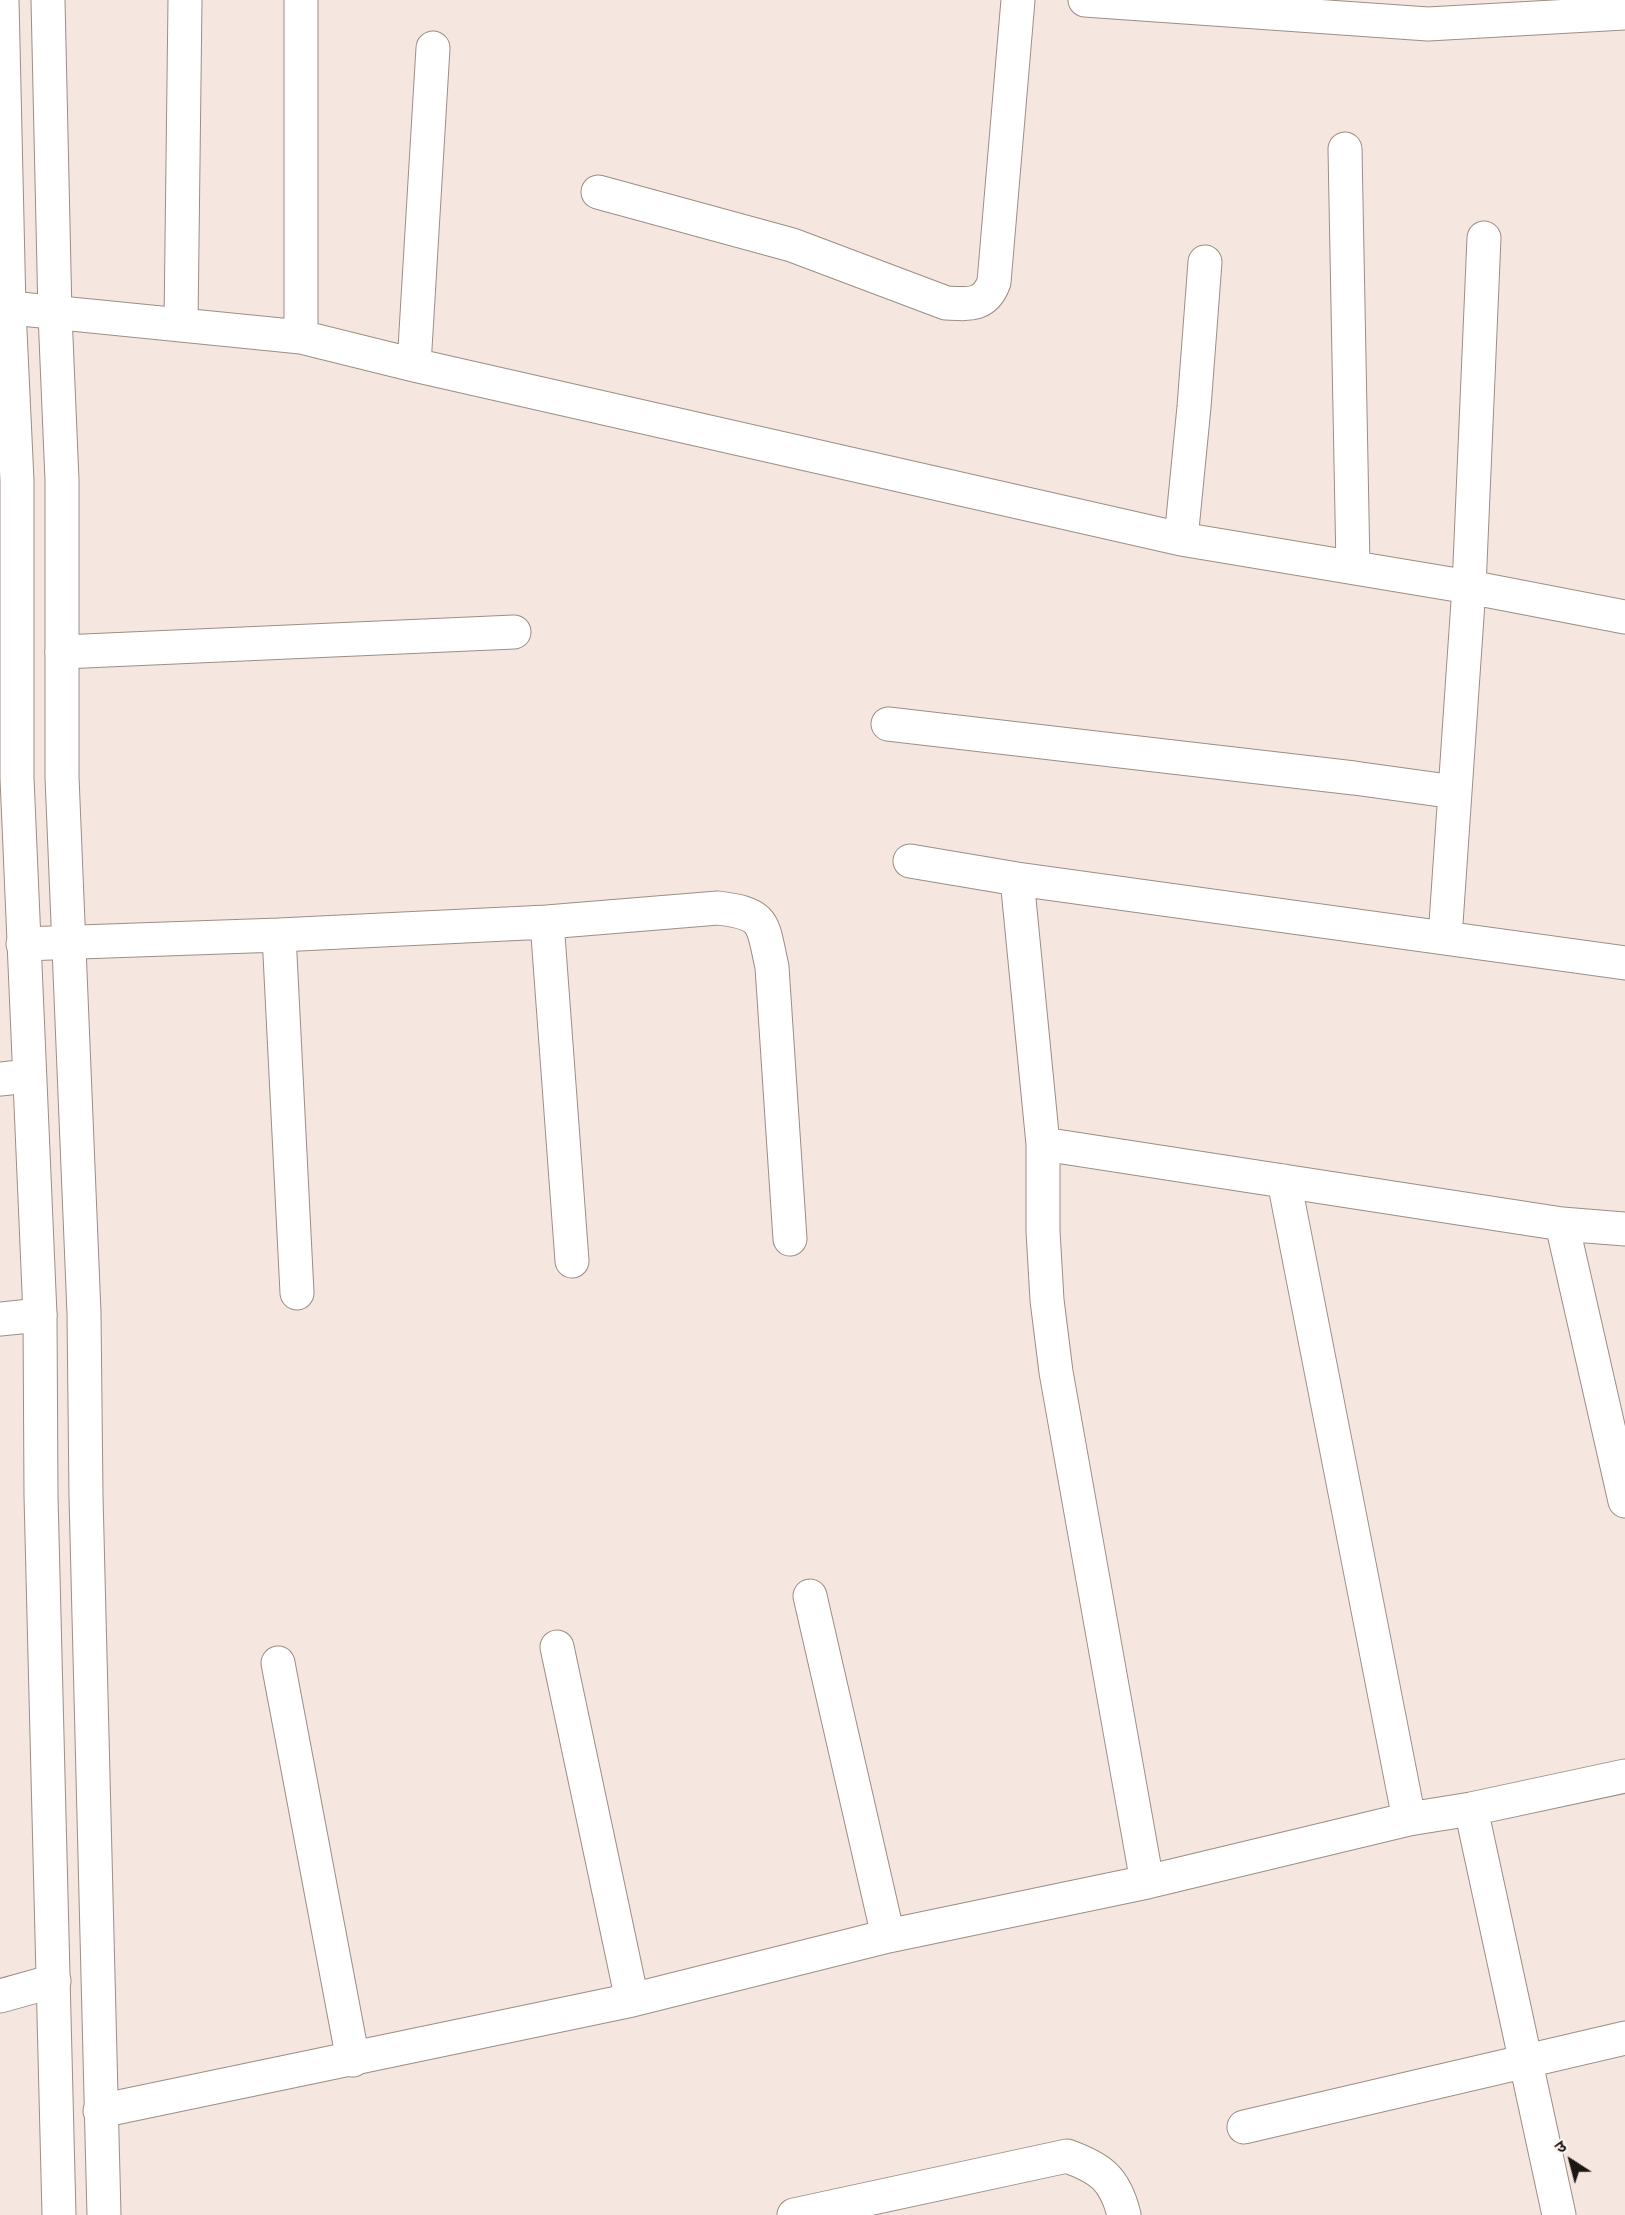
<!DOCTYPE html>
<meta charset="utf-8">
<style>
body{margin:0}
#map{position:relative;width:1625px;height:2215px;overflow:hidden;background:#f5e6df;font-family:Barlow,"Noto Sans Devanagari",sans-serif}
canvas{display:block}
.north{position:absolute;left:1541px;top:2131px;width:60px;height:60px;-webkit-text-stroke:4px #fef4f0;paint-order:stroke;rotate:324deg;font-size:16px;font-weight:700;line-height:24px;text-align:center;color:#1c1614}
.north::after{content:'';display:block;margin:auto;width:21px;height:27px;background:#1c1614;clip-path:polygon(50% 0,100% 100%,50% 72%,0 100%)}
</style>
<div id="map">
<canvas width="1625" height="2215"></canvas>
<div class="north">उ</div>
</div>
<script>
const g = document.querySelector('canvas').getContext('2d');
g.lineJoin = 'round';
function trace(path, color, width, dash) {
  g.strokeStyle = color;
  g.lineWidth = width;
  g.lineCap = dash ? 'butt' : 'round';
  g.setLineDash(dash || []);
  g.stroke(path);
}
const street = new Path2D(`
 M1085,0L1428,24L1625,13
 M1345,149L1353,567
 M598,192L792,245L946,303C968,304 985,307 994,282L1018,0
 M0,307L301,337L414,365L1181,539L1469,587L1625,617
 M181,324L185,0
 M301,337V0
 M414,365L433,48
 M1181,539L1194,407L1205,262
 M62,652L514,632
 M888,724L1354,778L1455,792
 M910,861L1017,879L1625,963
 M1017,879L1043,1144V1231L1047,1300L1056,1372L1147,1882
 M547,922L572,1261
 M279,935L297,1293
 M1445,938L1469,587L1484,238
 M23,944L279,935L547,922L718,908C767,914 762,923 772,967L790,1239
 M0,1079L29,1076
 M1043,1144L1562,1224L1625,1229
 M1284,1181L1409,1819
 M1562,1224L1625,1501
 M0,1319L40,1315
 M810,1596L888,1936
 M557,1647L632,2000
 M278,1663L353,2060
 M1471,1809L1559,2215
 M0,1996L54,1981
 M100,2111L632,2000L888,1936L1147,1882L1409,1819L1471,1809L1625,1776
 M1244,2127L1625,2038
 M794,2215L1067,2156C1100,2168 1115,2178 1124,2215`);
const secondary = new Path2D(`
 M2,0L9,309L17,481V778L40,1315L41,1496L59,2215
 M48,0L55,314L62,480V777L84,1313L86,1496L104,2215`);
trace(street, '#9c8e87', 35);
trace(secondary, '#9c8e87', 35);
trace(street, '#fff', 33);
trace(secondary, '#fff', 33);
</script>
